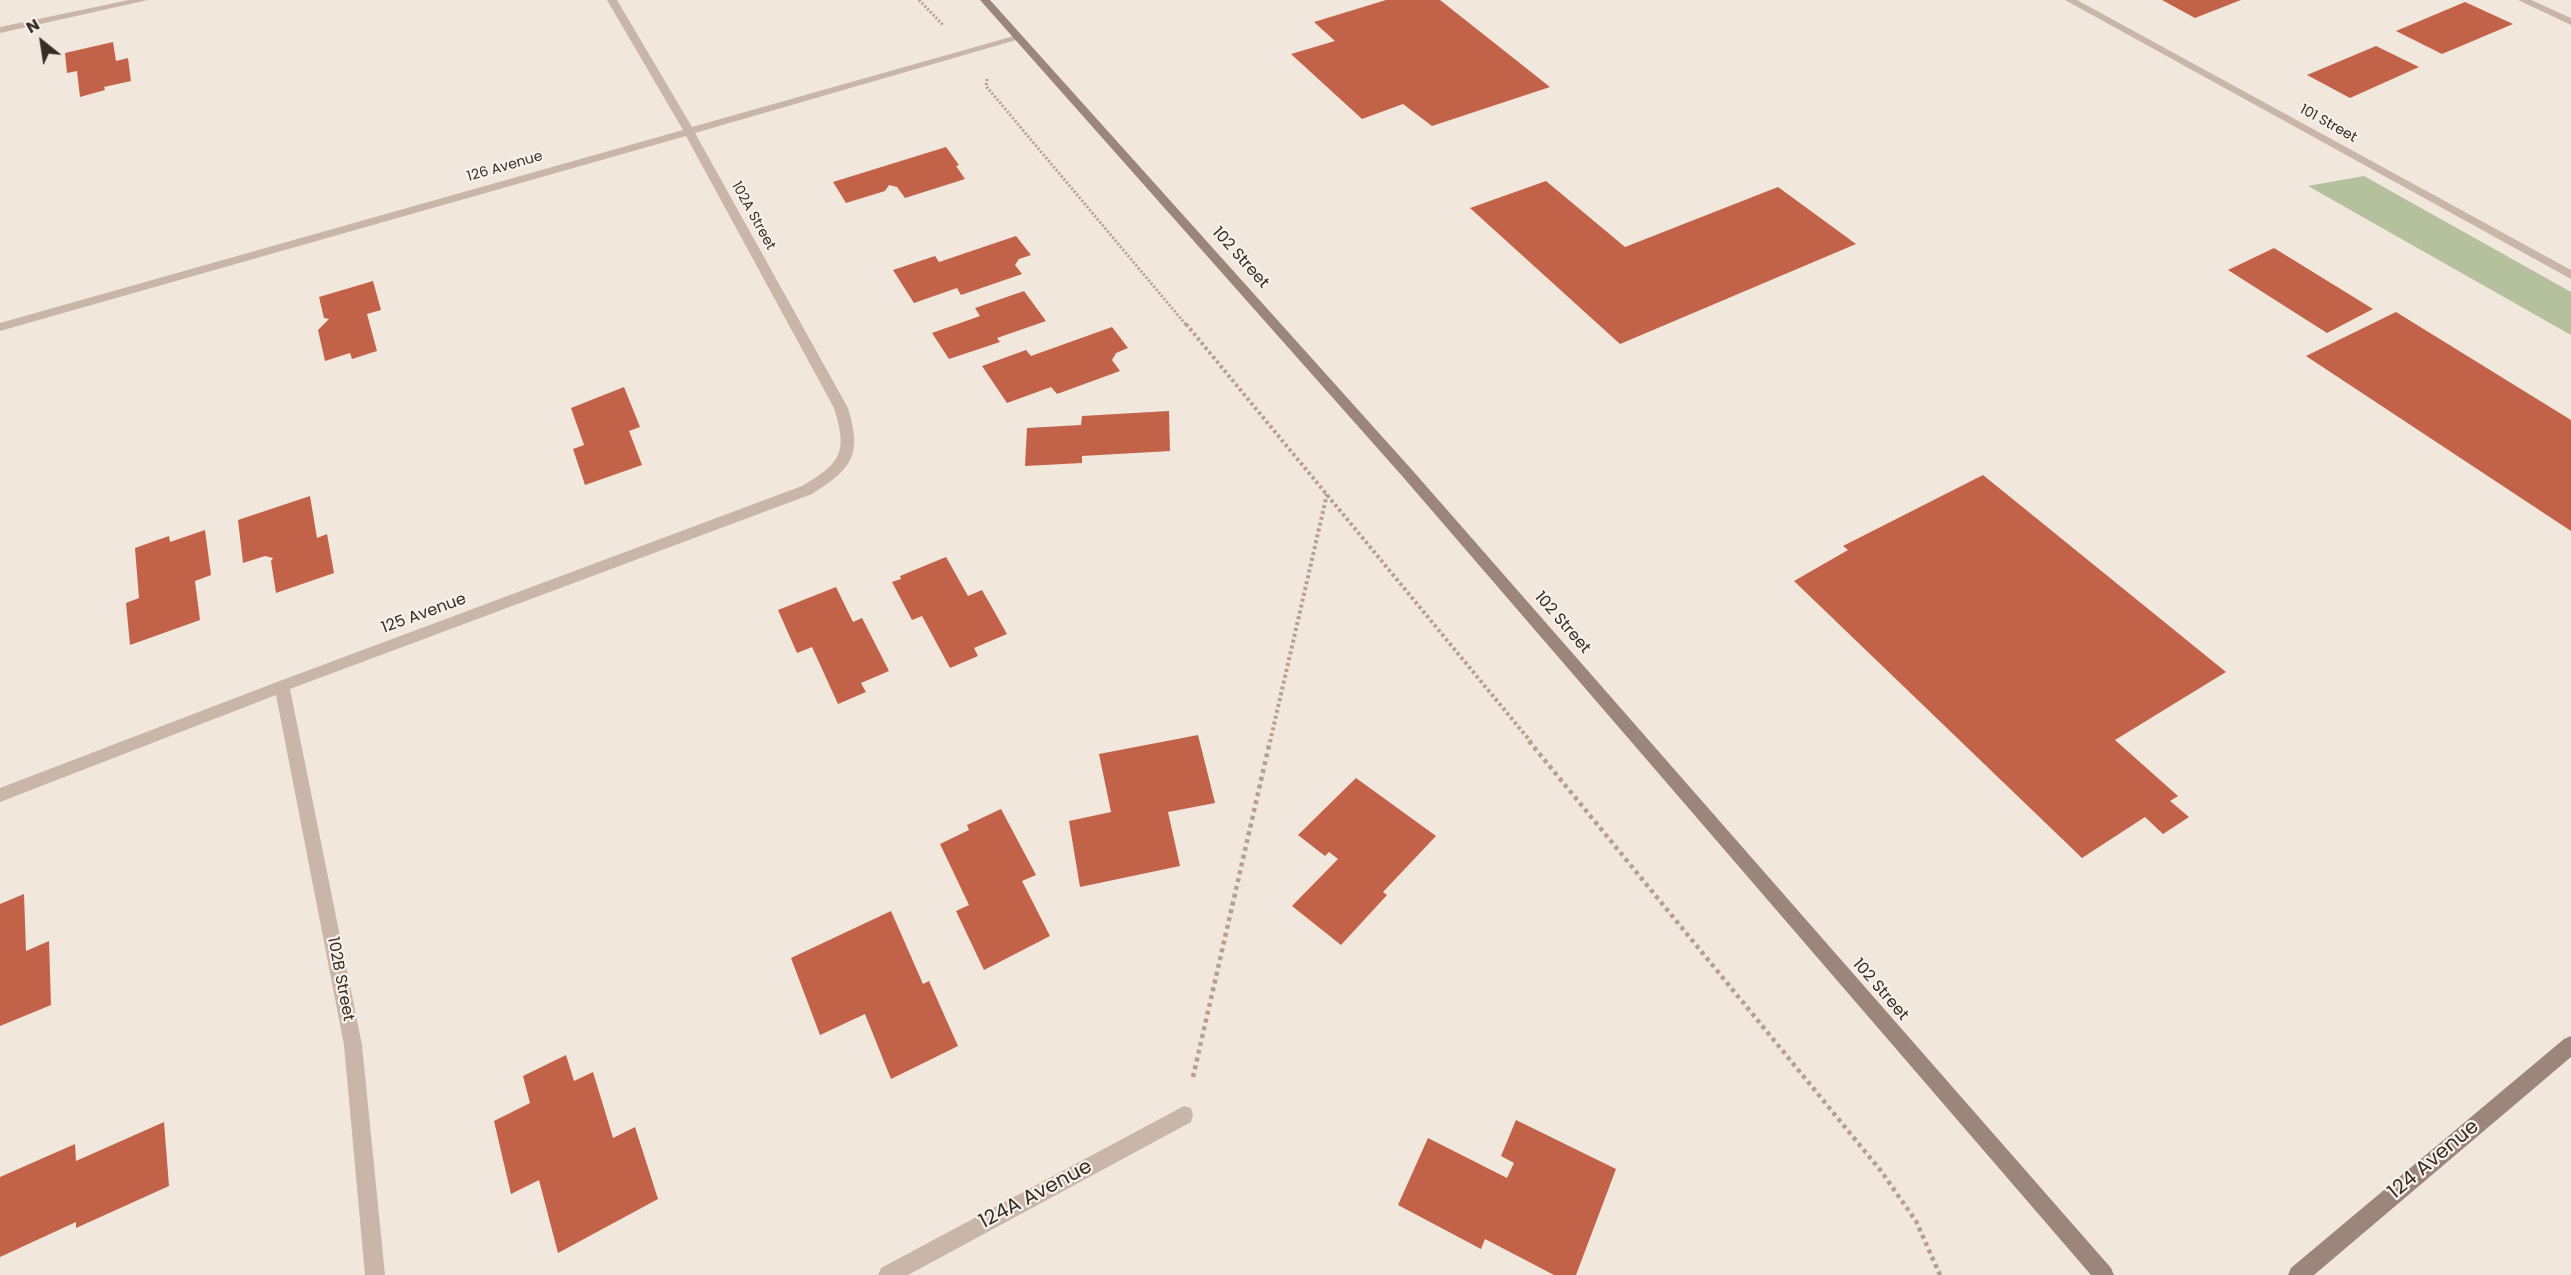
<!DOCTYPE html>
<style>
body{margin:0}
#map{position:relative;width:2571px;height:1275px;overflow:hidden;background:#f1e7dc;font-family:Poppins,sans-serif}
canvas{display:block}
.north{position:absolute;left:12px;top:12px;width:60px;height:60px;-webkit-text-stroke:4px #f9f1e8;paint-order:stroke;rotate:330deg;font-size:16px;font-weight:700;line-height:24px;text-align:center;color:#362c28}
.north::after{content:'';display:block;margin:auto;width:21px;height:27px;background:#362c28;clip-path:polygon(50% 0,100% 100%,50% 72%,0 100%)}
</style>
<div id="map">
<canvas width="2571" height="1275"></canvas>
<div class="north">N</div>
</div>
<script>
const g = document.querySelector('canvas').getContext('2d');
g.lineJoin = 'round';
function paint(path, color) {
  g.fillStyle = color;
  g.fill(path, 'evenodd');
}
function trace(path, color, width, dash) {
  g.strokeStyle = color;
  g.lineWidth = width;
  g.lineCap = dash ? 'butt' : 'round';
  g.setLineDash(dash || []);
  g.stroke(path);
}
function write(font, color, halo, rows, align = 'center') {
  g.font = font + ' Poppins,sans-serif';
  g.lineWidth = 4.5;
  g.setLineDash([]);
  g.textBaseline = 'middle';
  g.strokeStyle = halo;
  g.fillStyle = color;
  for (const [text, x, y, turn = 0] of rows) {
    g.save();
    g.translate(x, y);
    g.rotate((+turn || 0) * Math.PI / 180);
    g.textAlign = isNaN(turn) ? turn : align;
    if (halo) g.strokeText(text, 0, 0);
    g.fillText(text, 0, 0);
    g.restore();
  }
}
const green = new Path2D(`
 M2364,176L2571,292V335L2308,186Z`);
const building = new Path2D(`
 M1386,0H1440L1550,87L1432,126L1403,104L1362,119L1291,54L1335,41L1314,22Z
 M2162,0H2241L2195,18Z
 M2465,2L2513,24L2442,54L2396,31Z
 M113,42L116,61L128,58L131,81L104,87L105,90L80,97L77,71L67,73L65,53Z
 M2376,46L2419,67L2350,98L2307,75Z
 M946,147L959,165L956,166L965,179L905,198L897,187L889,185L885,191L846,203L833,182Z
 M1546,181L1625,247L1778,187L1856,244L1620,344L1470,208Z
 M1016,236L1031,255L1019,259L1015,265L1022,274L961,295L957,288L914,303L893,270L935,256L939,262Z
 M2274,248L2373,309L2327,333L2228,270Z
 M373,281L381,310L367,314L377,351L352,359L350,353L325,361L318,330L329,319L324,318L319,297Z
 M1024,291L1046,321L997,338L1000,342L949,359L932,333L980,316L975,308Z
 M2396,312L2571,420V531L2306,356Z
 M1112,327L1128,348L1116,353L1112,360L1120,371L1057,394L1051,387L1007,403L982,366L1026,350L1031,356Z
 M624,387L640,427L629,431L642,465L585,485L573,449L584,445L571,408Z
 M1169,411L1170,451L1082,456V463L1025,466L1027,428L1081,425L1082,416Z
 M1983,475L2226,672L2115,740L2178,796L2170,801L2189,817L2163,834L2145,817L2082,858L1794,581L1848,550L1843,546Z
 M310,496L317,538L327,534L334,573L276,593L271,561L273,558L265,556L243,563L238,520Z
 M205,530L211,575L195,581L200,620L130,645L126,603L139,598L135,548L169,536L170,542Z
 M946,557L968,596L982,590L1007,634L974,648L978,656L950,668L922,616L912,620L892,582L901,579L900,576Z
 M836,587L853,622L862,618L889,671L861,683L866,692L838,704L812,647L797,653L778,610Z
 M1198,735L1215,803L1168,812L1180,866L1080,887L1069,821L1111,812L1099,754Z
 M1356,778L1436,836L1383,892L1387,895L1341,945L1292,906L1338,859L1329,852L1325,856L1298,835Z
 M1001,809L1036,875L1022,881L1050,936L984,970L956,911L969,905L940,844L969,830L967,825Z
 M24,894L26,951L49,941L51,1005L0,1026V904Z
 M891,911L923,984L929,981L958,1046L891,1079L865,1014L820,1035L791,958Z
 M566,1055L574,1081L593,1072L613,1138L635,1127L658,1199L558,1253L539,1180L511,1194L494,1121L530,1103L523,1076Z
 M1516,1120L1616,1169L1576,1275H1554L1485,1239L1481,1249L1398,1205L1428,1138L1507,1178L1514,1163L1501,1156Z
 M164,1122L169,1186L76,1228V1222L0,1257V1177L75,1144L76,1161Z`);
const pathFar2 = new Path2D(`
 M919,0L943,25
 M987,79L986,86L1187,326`);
const pathFar1 = new Path2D(`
 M1186,324L1531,742
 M1270,742L1327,494`);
const path = new Path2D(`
 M1529,741L1881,1171L1916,1221L1940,1275
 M1193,1077L1270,741`);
const lane = new Path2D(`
 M2518,0H2531L2571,18V25Z`);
const street = new Path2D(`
 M129,0H148L0,33V27Z
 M607,0H617L692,127L1014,36L1023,38L695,133L848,408C862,455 853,468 812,494L290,689L362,1045L385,1275H365L344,1045L276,695L0,802V788L277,682L802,486C841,463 848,453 834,408L686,136L0,331V323L683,130Z
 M2065,0H2077L2571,270V279Z
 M1184,1106L1191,1108L1193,1115L1191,1122L908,1275H878L881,1268Z`);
const secondary = new Path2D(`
 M980,0H990L1413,471L2111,1268L2114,1275H2091L1403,477Z
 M2571,1036V1057L2314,1275H2288L2291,1268L2564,1039Z`);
const farStreetnames = [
 ["101 Street",2328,124,29],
 ["126 Avenue",505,167,-16],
 ["102A Street",753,216,61]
];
const streetNames = [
 ["102 Street",1240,258,48],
 ["125 Avenue",424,614,-20],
 ["102 Street",1562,623,49],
 ["102B Street",340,979,79],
 ["102 Street",1880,990,49]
];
const nearStreetnames = [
 ["124 Avenue",2434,1160,-40],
 ["124A Avenue",1036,1195,-28]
];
paint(green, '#b5c09c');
paint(building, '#c26349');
trace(pathFar2, '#b5a092', 3, [2, 2]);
trace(pathFar1, '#b5a092', 4, [3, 3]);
trace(path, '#b5a092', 4.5, [4, 4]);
paint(lane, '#c9b6a8');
paint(street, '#c9b6a8');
paint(secondary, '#9c857a');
write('14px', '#362c28', '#f9f1e8', farStreetnames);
write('16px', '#362c28', '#f9f1e8', streetNames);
write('20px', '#362c28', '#f9f1e8', nearStreetnames);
</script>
